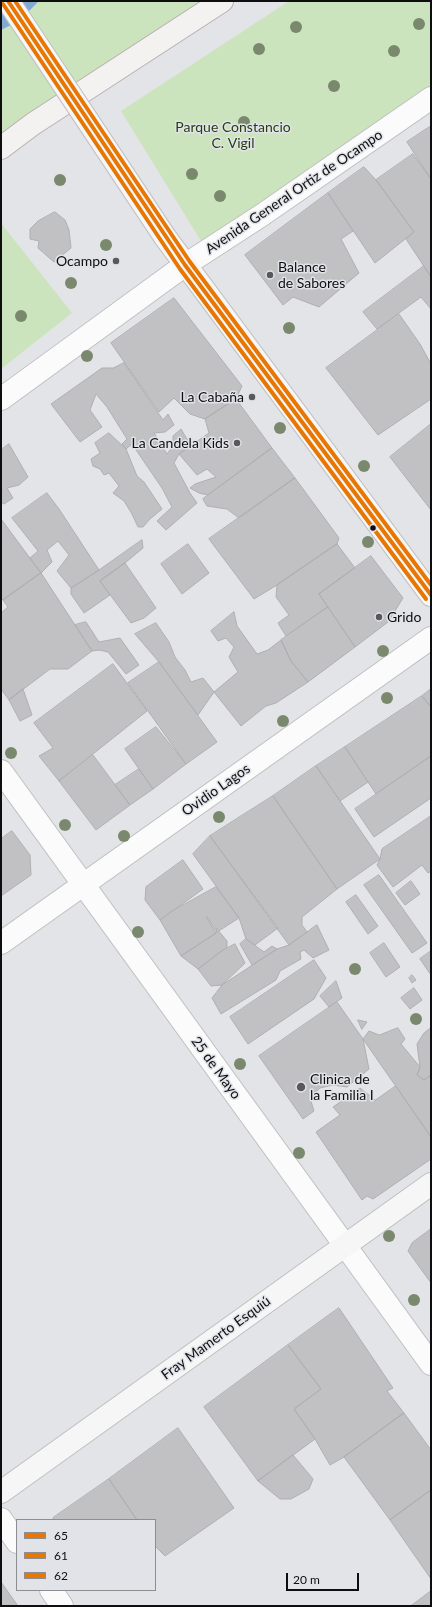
<!DOCTYPE html>
<meta charset="utf-8">
<style>
body{margin:0}
#map{position:relative;width:432px;height:1607px;overflow:hidden;background:#e3e4e7;font-family:Lato,sans-serif}
canvas{display:block}
.frame{position:absolute;inset:0;border:2px solid #0e0e10;pointer-events:none}
.legend{position:absolute;left:16px;top:1519px;width:140px;height:72px;box-sizing:border-box;background:#e1e3e9;border:1px solid #8d8e92;margin:0;padding:5px 7px;list-style:none;font-size:12px;color:#0e0e10}
.legend li{display:flex;align-items:center;gap:8px;height:20px}
.legend b{width:20px;border:1px solid #8d8e92}
.scale{position:absolute;left:286px;top:1573px;width:73px;height:18px;box-sizing:border-box;border:2px solid #0e0e10;border-top:0;padding-left:5px;font-size:12px;line-height:14px;white-space:nowrap;color:#0e0e10;-webkit-text-stroke:3px #e1e3e9;paint-order:stroke}
</style>
<div id="map">
<canvas width="432" height="1607"></canvas>
<div class="frame"></div>
<ul class="legend">
<li><b style="height:5px;background:#e77602"></b>65</li>
<li><b style="height:5px;background:#e77602"></b>61</li>
<li><b style="height:5px;background:#e77602"></b>62</li>
</ul>
<div class="scale">20 m</div>
</div>
<script>
const g = document.querySelector('canvas').getContext('2d');
g.lineJoin = 'round';
function paint(path, color) {
  g.fillStyle = color;
  g.fill(path, 'evenodd');
}
function trace(path, color, width, dash) {
  g.strokeStyle = color;
  g.lineWidth = width;
  g.lineCap = dash ? 'butt' : 'round';
  g.setLineDash(dash || []);
  g.stroke(path);
}
function write(font, color, halo, rows, align = 'center') {
  g.font = font + ' Lato,sans-serif';
  g.lineWidth = 3;
  g.setLineDash([]);
  g.textBaseline = 'middle';
  g.strokeStyle = halo;
  g.fillStyle = color;
  for (const [text, x, y, turn = 0] of rows) {
    g.save();
    g.translate(x, y);
    g.rotate((+turn || 0) * Math.PI / 180);
    g.textAlign = isNaN(turn) ? turn : align;
    if (halo) g.strokeText(text, 0, 0);
    g.fillText(text, 0, 0);
    g.restore();
  }
}
const green = new Path2D(`
 M39,1H222L1,148V30L19,21Z
 M289,1H431V98L204,246L121,111Z
 M1,223L72,313L1,369Z`);
const water = new Path2D(`
 M17,1H39L19,21L1,30V12L11,7Z`);
const building = new Path2D(`
 M431,126V179L407,142Z
 M413,154L431,179V277L406,239L414,232L376,180Z
 M364,167L376,180L414,232L375,263L328,193Z
 M328,193L353,231L341,239L359,273L319,307L293,297L283,305L245,255Z
 M55,212L65,220L69,230L71,248L54,262L38,248L39,241L30,239V229L38,221Z
 M424,266L431,277V309L421,297L377,329L363,312Z
 M174,298L242,386L236,399L205,419L190,414L174,398L159,412L111,343Z
 M399,314L420,344L431,364V399L378,435L326,368Z
 M124,363L163,420L168,414L174,425L165,432L154,433L167,454L173,446V436L181,429L191,446L179,454L174,463L190,493L197,503L166,530L157,521L172,507L162,488L132,444L126,449L122,444L127,439L107,407L96,394L90,410L102,427L80,442L51,404L102,368H113Z
 M236,399L272,448L208,495L199,493L190,488L195,484L216,477L207,469L197,475L179,454L209,433L205,419Z
 M431,424V510L390,457Z
 M109,433L126,449L137,476L144,482L162,509L150,519L143,527H138L132,514L124,501L113,493L119,486L109,473L104,475L100,469L93,466L91,459L100,453L95,443Z
 M9,444L28,477L19,485L7,488L13,498L4,504L1,502V450Z
 M272,448L295,478L239,518L227,509L207,506L203,499Z
 M295,478L339,538L337,544L277,585L254,599L209,539Z
 M47,493L59,509L99,570L71,588L57,571L69,555L58,541L47,550L52,562L41,573L30,558L38,551L12,518Z
 M1,519L41,573L3,600L1,597Z
 M142,540L143,548L125,563L100,581L110,595L84,613L71,594V588L99,570Z
 M188,544L209,573L182,594L161,564Z
 M337,544L355,568L319,594L328,607L286,636L278,623L289,615L276,597L277,585Z
 M371,556L403,598L388,622L355,647L319,594Z
 M125,563L156,608L144,618L131,623L100,581Z
 M41,573L92,651L68,669H50L9,700L1,689V613L8,607L3,600Z
 M328,607L355,647L308,682L291,661L281,640Z
 M234,612L237,626L257,654L268,650L281,640L291,661L308,682L276,703L266,706L241,726L214,692L238,672L229,657L234,647L226,638L218,641L211,631Z
 M86,622L99,642L120,638L139,665L126,674L108,652L99,650L92,651L75,625Z
 M156,623L169,642L175,657L185,670L191,682L203,678L214,692L198,715L159,662L135,634Z
 M159,662L217,742L186,764L128,683Z
 M113,664L147,711L59,781L39,756L53,748L34,723Z
 M23,689L32,715L20,721L9,700Z
 M431,689V707L422,696Z
 M422,696L431,707V756L376,794L345,747Z
 M156,727L186,764L153,789L125,749Z
 M345,747L368,782L340,801L316,766Z
 M93,755L130,805L96,830L59,781Z
 M431,756V798L374,837L355,809Z
 M316,766L380,859L337,889L273,796Z
 M139,769L153,789L130,805L115,785Z
 M273,796L337,889L302,917V925L307,932L289,945L210,836Z
 M431,816V871L428,873L422,865L393,887L377,865L380,859L382,849Z
 M12,831L30,855L31,875L1,896V839Z
 M210,836L278,928L255,945L246,939L239,918L193,854Z
 M183,860L203,889L160,920L145,900L146,887Z
 M379,875L427,943L412,953L364,885Z
 M411,881L420,894L405,905L396,893Z
 M216,887L239,918L217,932L207,917H206L216,933L181,956L160,920L172,911Z
 M356,895L378,926L368,934L346,902Z
 M317,925L329,950L313,958L304,950L300,952L301,959L280,971L276,980L221,1014L212,998L222,985L277,949L289,945Z
 M217,929L227,941V947L198,969L181,956L216,933Z
 M246,939L264,952L272,946L277,949L252,965L240,944Z
 M384,943L400,967L386,977L370,953Z
 M235,944L245,963L222,985L211,986L198,969L220,952Z
 M431,951V975L420,959Z
 M314,960L326,978L314,999L248,1044L230,1017Z
 M412,975L416,980L412,983L409,978Z
 M336,981L342,998L329,1007L320,996Z
 M414,988L422,1000L410,1009L401,998Z
 M337,1002L363,1039L369,1069L347,1087L333,1085L320,1088L310,1098L314,1111L303,1119L259,1056Z
 M358,1020L367,1022L362,1029Z
 M398,1028L405,1039L401,1044L420,1067L417,1075L424,1080L431,1075V1137L363,1039L369,1031L379,1035Z
 M431,1028V1075L424,1080L417,1075L420,1067L417,1044L424,1033Z
 M396,1086L431,1137V1159L373,1199L367,1196L362,1200L316,1132L340,1115L333,1107L360,1088L375,1100Z
 M431,1229V1283L408,1251L412,1243Z
 M339,1308L393,1388L387,1391L404,1413L344,1457L330,1465L315,1439L294,1409L321,1389L288,1345Z
 M288,1345L321,1389L294,1409L315,1439L258,1481L204,1407Z
 M404,1413L431,1450V1490L390,1520L344,1457Z
 M178,1428L234,1508L165,1556L155,1546V1520H137L109,1479Z
 M293,1455L313,1479L309,1489L291,1499H280L258,1481Z
 M109,1479L137,1520H54L53,1518Z
 M431,1490V1579L390,1520Z
 M1,1582L18,1606H1Z
 M431,1591V1606H411Z`);
const street = new Path2D(`
 M1,399L185,265L262,215L431,98
 M1,771L431,1364
 M1,943L431,638
 M1,1519L17,1542
 M51,1590L62,1606`);
const secondary = new Path2D(`
 M165,237L431,595
 M1,1492L431,1184`);
const primary = new Path2D(`
 M1,148L33,124L222,1`);
const secondaryBridge = new Path2D(`
 M8,1L165,237`);
const bus1 = new Path2D(`
 M8,1L185,265L431,595`);
const bus2 = new Path2D(`
 M3,4L180,269L426,599`);
const bus3 = new Path2D(`
 M15,1L190,262L431,585`);
const trees = [
 [419,24],
 [296,27],
 [259,49],
 [394,51],
 [334,86],
 [244,122],
 [192,174],
 [60,180],
 [220,196],
 [106,245],
 [71,283],
 [21,316],
 [289,328],
 [87,356],
 [280,428],
 [364,466],
 [368,542],
 [383,651],
 [387,698],
 [283,721],
 [11,753],
 [219,817],
 [65,825],
 [124,836],
 [138,932],
 [355,969],
 [416,1019],
 [240,1064],
 [299,1153],
 [389,1236],
 [414,1300]
];
const markers = [
 [116,261,4,"#59595b"],
 [270,275,4,"#59595b"],
 [252,397,4,"#59595b"],
 [237,443,4,"#59595b"],
 [373,528,3.5,"#0e0e10"],
 [379,617,4,"#59595b"],
 [301,1087,5,"#59595b"]
];
const parkNames = [
 ["Parque Constancio",233,127],
 ["C. Vigil",233,143]
];
const streetNames = [
 ["Avenida General Ortiz de Ocampo",294,192,-34],
 ["Ovidio Lagos",216,790,-35],
 ["25 de Mayo",216,1068,54],
 ["Fray Mamerto Esquiú",216,1338,-36]
];
const poiNames = [
 ["Ocampo",108,261],
 ["Balance",278,267,"left"],
 ["de Sabores",278,283,"left"],
 ["La Cabaña",244,397],
 ["La Candela Kids",229,443],
 ["Grido",387,617,"left"],
 ["Clinica de",310,1079,"left"],
 ["la Familia I",310,1095,"left"]
];
paint(green, '#cce4bd');
paint(water, '#80aad3');
paint(building, '#c1c1c3');
trace(building, '#afafb1', 1);
trace(street, '#c0c0c3', 24);
trace(secondary, '#c0c0c3', 24);
trace(primary, '#b9b1b3', 24);
trace(street, '#fbfbfb', 22);
trace(secondary, '#f7f6f6', 22);
trace(primary, '#f4f1f1', 22);
trace(secondaryBridge, '#c0c0c3', 24, []);
trace(secondaryBridge, '#f7f6f6', 22);
trace(bus1, '#e77602', 4);
trace(bus2, '#e77602', 4);
trace(bus3, '#e77602', 4);
g.fillStyle = '#7a896e';
for (const [x, y] of trees) {
  g.beginPath();
  g.arc(x, y, 6, 0, 2 * Math.PI);
  g.fill();
}
for (const [x, y, r, color] of markers) {
  const dot = new Path2D();
  dot.arc(x, y, r, 0, 2 * Math.PI);
  g.fillStyle = color;
  g.fill(dot);
  trace(dot, '#e1e3e9', 1.5);
}
write('14px', '#253f0b', '#e1e3e9', parkNames);
write('14px', '#0e0e10', '#e1e3e9', streetNames);
write('14px', '#0e0e10', '#e1e3e9', poiNames, 'right');
</script>
